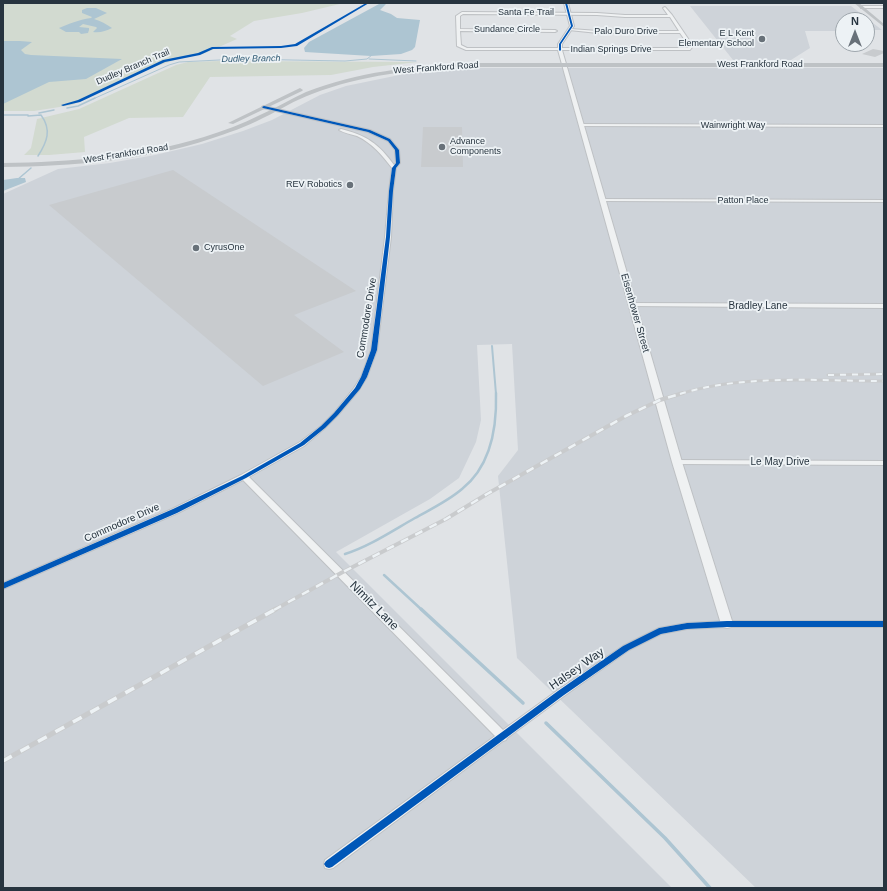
<!DOCTYPE html>
<style>
body{margin:0}
#map{position:relative;width:887px;height:891px;overflow:hidden;background:#e0e3e6;font-family:Arial,sans-serif}
canvas{display:block}
.frame{position:absolute;inset:0;border:4px solid #27343f;pointer-events:none}
.north{position:absolute;left:835px;top:12px;width:40px;height:40px;box-sizing:border-box;background:#edf2f5;border:1px solid #9ea6ac;border-radius:50%;rotate:0deg;font-size:11px;font-weight:700;line-height:16px;text-align:center;color:#27343f}
.north::after{content:'';display:block;margin:auto;width:14px;height:18px;background:#687179;clip-path:polygon(50% 0,100% 100%,50% 72%,0 100%)}
</style>
<div id="map">
<canvas width="887" height="891"></canvas>
<div class="frame"></div>
<div class="north">N</div>
</div>
<script>
const g = document.querySelector('canvas').getContext('2d');
g.lineJoin = 'round';
function paint(path, color) {
  g.fillStyle = color;
  g.fill(path, 'evenodd');
}
function trace(path, color, width, dash) {
  g.strokeStyle = color;
  g.lineWidth = width;
  g.lineCap = dash ? 'butt' : 'round';
  g.setLineDash(dash || []);
  g.stroke(path);
}
function write(font, color, halo, rows, align = 'center') {
  g.font = font + ' Arial,sans-serif';
  g.lineWidth = 3.5;
  g.setLineDash([]);
  g.textBaseline = 'middle';
  g.strokeStyle = halo;
  g.fillStyle = color;
  for (const [text, x, y, turn = 0] of rows) {
    g.save();
    g.translate(x, y);
    g.rotate((+turn || 0) * Math.PI / 180);
    g.textAlign = isNaN(turn) ? turn : align;
    if (halo) g.strokeText(text, 0, 0);
    g.fillText(text, 0, 0);
    g.restore();
  }
}
const built = new Path2D(`
 M690,6H851L882,30H867V20H843V31H805L810,48L791,60H733Z
 M477,68H884V888H756L517,658L498,476L518,450L512,344L477,345L481,420L476,442L459,478L430,499L336,552L672,888H3V194L58,169L110,163L155,155L202,144L243,131L272,120L320,95L346,86L409,73Z`);
const green = new Path2D(`
 M3,3H370H344L302,13L254,21L230,36L237,39L203,54L181,58L151,68L72,105L34,111H3Z
 M220,61L418,62L373,67L331,75L210,77L183,117L129,118L84,137L85,152L49,155H24L31,148L37,119L79,109L176,65L188,62Z`);
const water = new Path2D(`
 M385,3L386,4L380,10L391,14L397,18L420,20L415,47L412,50L401,54L371,56L305,52L304,48L309,42L379,4Z
 M87,8H96L107,13L94,19C101,21 106,24 112,28C106,31 100,33 93,32L97,28L96,27L83,24L79,27L89,28V30L88,33L81,34L79,32H66L59,28C69,24 78,20 91,18L92,17L82,13V10Z
 M3,41H20L32,42L21,50L25,54L31,55L122,59L86,79L49,82L3,104Z
 M17,178H25L26,182L3,191V180Z`);
const streamFar4 = new Path2D(`
 M369,59L416,61
 M93,99L169,65L179,62L239,59L345,61L367,59L372,55`);
const streamFar3 = new Path2D(`
 M67,108L78,106L95,98
 M39,113L54,110
 M3,115H28
 M28,116L41,115C52,130 47,142 38,156
 M17,180L31,168`);
const streamFar2 = new Path2D(`
 M492,346L496,394`);
const streamFar1 = new Path2D(`
 M345,554C370,546 392,531 415,518C431,509 448,501 462,489C491,466 497,428 496,393
 M384,575L422,610`);
const stream = new Path2D(`
 M421,609L523,703
 M546,723L665,838L710,888`);
const building = new Path2D(`
 M873,49L884,51V53L875,57L862,54Z
 M423,127H462L463,167H421Z
 M173,170L356,291L294,315L344,352L263,386L49,205Z`);
const minor = new Path2D(`
 M860,6H884V8H861Z
 M665,7L672,15L693,46L690,50H466L457,46L456,16L462,12L597,13L625,15H668L663,8ZM463,14L597,15L625,17H670L679,31H598L571,29L569,30L598,33H680L689,46L688,48H467L461,45L460,31L555,32L557,31L555,30L460,29V16Z
 M264,106L370,130L390,139L399,150L400,163L396,168L393,191L391,237L377,350L367,377L359,390L338,415L325,428L304,446L249,477L503,730L558,690L623,646L659,628L687,623L727,621H884V627H727L687,629L661,634L629,650L564,696L507,738L506,740L503,741L333,868L329,869L325,868L324,864L325,860L495,736L243,480L178,513L3,589V583L172,509L241,475L300,442L321,426L334,413L354,388L361,377L371,350L385,237L389,191L392,168C382,155 372,143 357,136C351,134 344,133 339,130L341,129C366,135 379,144 394,165L396,163L395,150L388,141L368,132L263,108L262,107Z
 M581,124L884,125V127L580,126V124Z
 M601,199L884,200V202L603,201L601,200Z
 M633,303L884,304V308L631,306L630,305Z
 M674,460L884,461V465L677,464L673,462Z`);
const tertiary = new Path2D(`
 M564,3H568L574,26L562,44V50L682,462L733,624L731,627L727,628L723,627L721,624L672,462L558,50V44L570,26Z`);
const secondary = new Path2D(`
 M854,3H859L884,24V27Z
 M467,63H884V67H467C414,69 362,75 312,94C295,100 280,110 263,118C246,127 228,133 210,139C144,161 72,166 3,167V163C71,162 139,157 204,137C223,131 242,124 260,115C276,108 291,99 306,92C357,72 413,66 467,63Z
 M300,88L303,90L302,91L233,124L228,123Z`);
const railFar2 = new Path2D(`
 M828,375L884,374
 M680,394C744,374 817,381 884,381`);
const railFar1 = new Path2D(`
 M274,610L341,573L446,519L487,494L626,416L660,400L683,393`);
const rail = new Path2D(`
 M3,761L276,609`);
const cycleway = new Path2D(`
 M366,3H369L297,46L281,48L213,49L200,55L165,62L80,102L63,106L61,105L78,100L163,60L198,53L212,47L281,46L295,44Z
 M565,3H567L573,26L561,44V50L560,51L559,50V44L571,26Z
 M264,106L370,130L390,139L399,150L400,163L396,168L393,191L390,237L377,350L367,377L360,389L338,415L325,428L304,445L246,478L177,513L3,589V583L173,509L242,476L300,443L321,426L334,413L355,388L361,377L371,350L386,237L389,191L392,168L396,163L395,150L388,141L368,132L263,108L262,107Z
 M727,621H884V627H727L687,629L661,634L629,650L564,695L332,867L329,868L326,867L324,864L326,861L558,691L623,646L659,628L687,623Z`);
const markers = [
 [762,39,4,"#687179"],
 [442,147,4,"#687179"],
 [350,185,4,"#687179"],
 [196,248,4,"#687179"]
];
const farStreetnames = [
 ["Santa Fe Trail",526,13],
 ["Sundance Circle",507,30],
 ["Palo Duro Drive",626,32],
 ["Indian Springs Drive",611,50],
 ["West Frankford Road",760,65],
 ["Dudley Branch Trail",133,67,-23],
 ["West Frankford Road",436,68,-4],
 ["Wainwright Way",733,126],
 ["West Frankford Road",126,154,-9],
 ["Patton Place",743,201]
];
const farPoinames = [
 ["E L Kent",754,34],
 ["Elementary School",754,44],
 ["Advance",450,142,"left"],
 ["Components",450,152,"left"],
 ["REV Robotics",342,185],
 ["CyrusOne",204,248,"left"]
];
const farWaternames = [
 ["Dudley Branch",251,59,-1]
];
const streetNames = [
 ["Bradley Lane",758,306],
 ["Eisenhower Street",635,313,74],
 ["Commodore Drive",367,318,-81],
 ["Le May Drive",780,462],
 ["Commodore Drive",122,523,-24]
];
const nearStreetnames = [
 ["Nimitz Lane",374,606,45],
 ["Halsey Way",577,669,-35]
];
paint(built, '#ced3d9');
paint(green, '#d2dad0');
paint(water, '#adc5d2');
trace(streamFar4, '#adc5d2', 1);
trace(streamFar3, '#adc5d2', 1.5);
trace(streamFar2, '#adc5d2', 2);
trace(streamFar1, '#adc5d2', 2.5);
trace(stream, '#adc5d2', 3.5);
paint(building, '#c8cbce');
trace(minor, '#bec1c4', 2);
trace(tertiary, '#bec1c4', 2);
paint(minor, '#eff1f2');
paint(tertiary, '#eff1f2');
paint(secondary, '#bec2c5');
trace(railFar2, '#c9cbcd', 3);
trace(railFar1, '#c9cbcd', 4);
trace(rail, '#c9cbcd', 5);
trace(railFar2, '#edf2f5', 2, [6]);
trace(railFar1, '#edf2f5', 2.5, [8]);
trace(rail, '#edf2f5', 3.5, [10]);
paint(cycleway, '#0057b8');
for (const [x, y, r, color] of markers) {
  const dot = new Path2D();
  dot.arc(x, y, r, 0, 2 * Math.PI);
  g.fillStyle = color;
  g.fill(dot);
  trace(dot, '#edf2f5', 1.5);
}
write('9px', '#27343f', '#edf2f5', farStreetnames);
write('9px', '#27343f', '#edf2f5', farPoinames, 'right');
write('italic 9px', '#305a74', '#edf2f5', farWaternames);
write('10px', '#27343f', '#edf2f5', streetNames);
write('12px', '#27343f', '#edf2f5', nearStreetnames);
</script>
